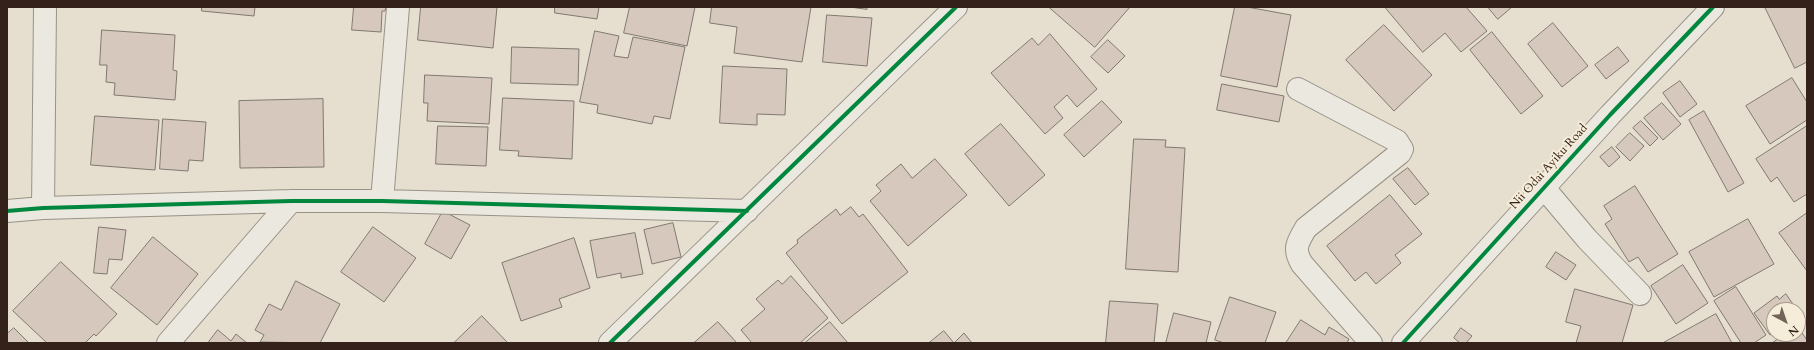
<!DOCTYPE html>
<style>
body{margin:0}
#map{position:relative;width:1814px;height:350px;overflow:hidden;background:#e6dfcf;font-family:Cardo,serif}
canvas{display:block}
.frame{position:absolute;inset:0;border:8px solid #342119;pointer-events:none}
.north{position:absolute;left:1766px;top:302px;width:40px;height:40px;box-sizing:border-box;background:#f5edd9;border:1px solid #a89b8c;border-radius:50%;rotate:140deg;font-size:11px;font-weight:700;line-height:16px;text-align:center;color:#342119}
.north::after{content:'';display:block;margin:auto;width:14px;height:18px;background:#726459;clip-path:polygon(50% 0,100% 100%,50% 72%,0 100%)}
</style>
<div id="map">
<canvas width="1814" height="350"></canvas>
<div class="frame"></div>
<div class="north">N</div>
</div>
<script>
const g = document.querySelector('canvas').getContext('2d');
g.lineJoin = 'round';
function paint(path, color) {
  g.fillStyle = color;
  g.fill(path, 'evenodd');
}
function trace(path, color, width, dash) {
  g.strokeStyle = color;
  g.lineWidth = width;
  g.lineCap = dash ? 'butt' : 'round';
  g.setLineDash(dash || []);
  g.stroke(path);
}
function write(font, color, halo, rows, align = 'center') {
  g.font = font + ' Cardo,serif';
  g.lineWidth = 4;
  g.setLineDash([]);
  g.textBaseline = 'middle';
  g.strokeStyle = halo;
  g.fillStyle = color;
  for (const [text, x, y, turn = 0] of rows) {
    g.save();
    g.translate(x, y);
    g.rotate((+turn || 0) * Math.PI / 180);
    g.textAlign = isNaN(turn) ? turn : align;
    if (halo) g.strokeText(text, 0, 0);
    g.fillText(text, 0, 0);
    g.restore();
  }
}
const building = new Path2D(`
 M202,7H255L254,16L202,11Z
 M354,7H386L385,11H382L381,32L352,30Z
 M421,7H497L493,48L418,40Z
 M555,7H599L597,19L555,13Z
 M630,7H695L687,46L624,33Z
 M712,7H811L802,62L734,53L737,27L710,23Z
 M850,7H867V9Z
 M1049,7H1130L1095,47Z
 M1235,7H1247L1291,15L1277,87L1221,76Z
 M1385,7H1466L1487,31L1461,52L1445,33L1423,52Z
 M1488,7H1512L1498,19Z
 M1765,7H1807V62L1795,68Z
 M827,15L872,18L867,66L823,62Z
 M1553,23L1588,66L1562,87L1528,44Z
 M1384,25L1432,75L1394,111L1346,60Z
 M102,30L175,35L173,70L177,71L175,100L114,95L115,83L106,82L107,65H100Z
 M595,31L619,36L614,56L628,58L633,37L685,47L670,119L654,116L652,124L597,113L598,105L580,102Z
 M1492,32L1543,96L1521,114L1470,50Z
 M1050,34L1097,89L1077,107L1067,95L1054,107L1063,118L1045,134L991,73L1032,38L1038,45Z
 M1108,40L1125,56L1108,73L1091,57Z
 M512,47L579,49L578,85L511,83Z
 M1618,47L1629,61L1606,79L1595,65Z
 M723,66L787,69L785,115L757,114V125L720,123Z
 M425,75L492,78L489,124L427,121L428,103H424Z
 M1792,78L1807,102V120L1770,144L1746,106Z
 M1680,81L1697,104L1680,117L1663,93Z
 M1222,84L1284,96L1279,122L1217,110Z
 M503,98L574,101L572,159L518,156L519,151L500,150Z
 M323,99L324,167L240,168L239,101Z
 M1102,101L1122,122L1084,157L1064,135Z
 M1662,103L1681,124L1663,140L1644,118Z
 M1704,111L1744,183L1728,192L1689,120Z
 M95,116L159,120L155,170L91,165Z
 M163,119L206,122L203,161L189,160L188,171L160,169Z
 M1641,121L1658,138L1650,146L1633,128Z
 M1001,124L1045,175L1009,206L965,154Z
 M438,126L488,127L486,166L436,164Z
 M1807,126V194L1794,202L1777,177L1771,182L1756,159Z
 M1630,133L1644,146L1630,161L1616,147Z
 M1134,139L1166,140L1165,147L1185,148L1178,272L1126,269Z
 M1612,147L1620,157L1609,167L1600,157Z
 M935,159L967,195L908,246L870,201L881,191L876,185L901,164L912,178Z
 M1408,168L1429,194L1415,205L1393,179Z
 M1635,186L1678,254L1648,272L1638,257L1629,262L1605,224L1612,219L1604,206Z
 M1390,195L1422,234L1395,255L1401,263L1376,284L1366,272L1355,281L1327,246Z
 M851,207L859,217L863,214L908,272L842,324L786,253L798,243L797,240L836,209L840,215Z
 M443,211L470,225L451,259L425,244Z
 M1807,213V271L1779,233Z
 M1748,219L1774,264L1714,297L1689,252Z
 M673,223L681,257L652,264L644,230Z
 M99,227L126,230L122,260L109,259L107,274L94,273Z
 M373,227L416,258L384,302L341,272Z
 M635,233L643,274L621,278V273L597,278L590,241Z
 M153,237L198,274L157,325L111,288Z
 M574,238L590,288L559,299L562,307L521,321L502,263Z
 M1556,252L1576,265L1566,280L1546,267Z
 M61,262L117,314L96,336L94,334L86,342L87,343H47L13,311Z
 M1683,265L1708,303L1676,324L1651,286Z
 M791,276L828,318L800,343H752L741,330L765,309L756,299L778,280L782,284Z
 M296,281L340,304L320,343L260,342L264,335L255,330L269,304L281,310Z
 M1736,287L1766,335L1754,343H1741L1714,301Z
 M1575,289L1633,305L1622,343H1576L1581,326L1566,322Z
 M1786,294L1797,310H1774V333L1770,335L1754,313L1777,296L1779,299Z
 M1230,297L1276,312L1265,343H1224L1215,340Z
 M1110,301L1158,304L1154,343H1106Z
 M1174,313L1211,322L1206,343H1166Z
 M1716,314L1732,343H1663Z
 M482,316L508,343H454Z
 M1301,320L1325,335L1329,327L1349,339L1347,343H1286Z
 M718,322L737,343H694Z
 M830,322L848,343H805Z
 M1798,327L1807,340V343H1772L1785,334H1798Z
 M14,328L29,343H7V334Z
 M1461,328L1472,336L1466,343H1460L1454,338Z
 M218,330L231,341L236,334L247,343H208Z
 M944,331L954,343L964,333L972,343H929Z`);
const minor = new Path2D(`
 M1298,89L1397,141L1402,149L1400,153L1306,228C1297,243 1293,249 1302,264L1371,343
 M1544,188L1587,239L1640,294
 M382,201L398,7
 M43,208L45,7
 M7,211L43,208L291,201H382L747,211
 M168,343L291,201
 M610,343L956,7
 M1403,343L1610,115L1713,7`);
const cycleway = new Path2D(`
 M7,211L43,208L291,201H382L747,211
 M610,343L956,7
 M1403,343L1610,115L1713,7`);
const streetNames = [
 ["Nii Odai Ayiku Road",1549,167,-48]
];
paint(building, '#d7c8be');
trace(building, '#7f7970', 1);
trace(minor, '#989288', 24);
trace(minor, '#ebe8df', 22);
trace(cycleway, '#00873e', 4);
write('12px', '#342119', '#f5edd9', streetNames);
</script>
